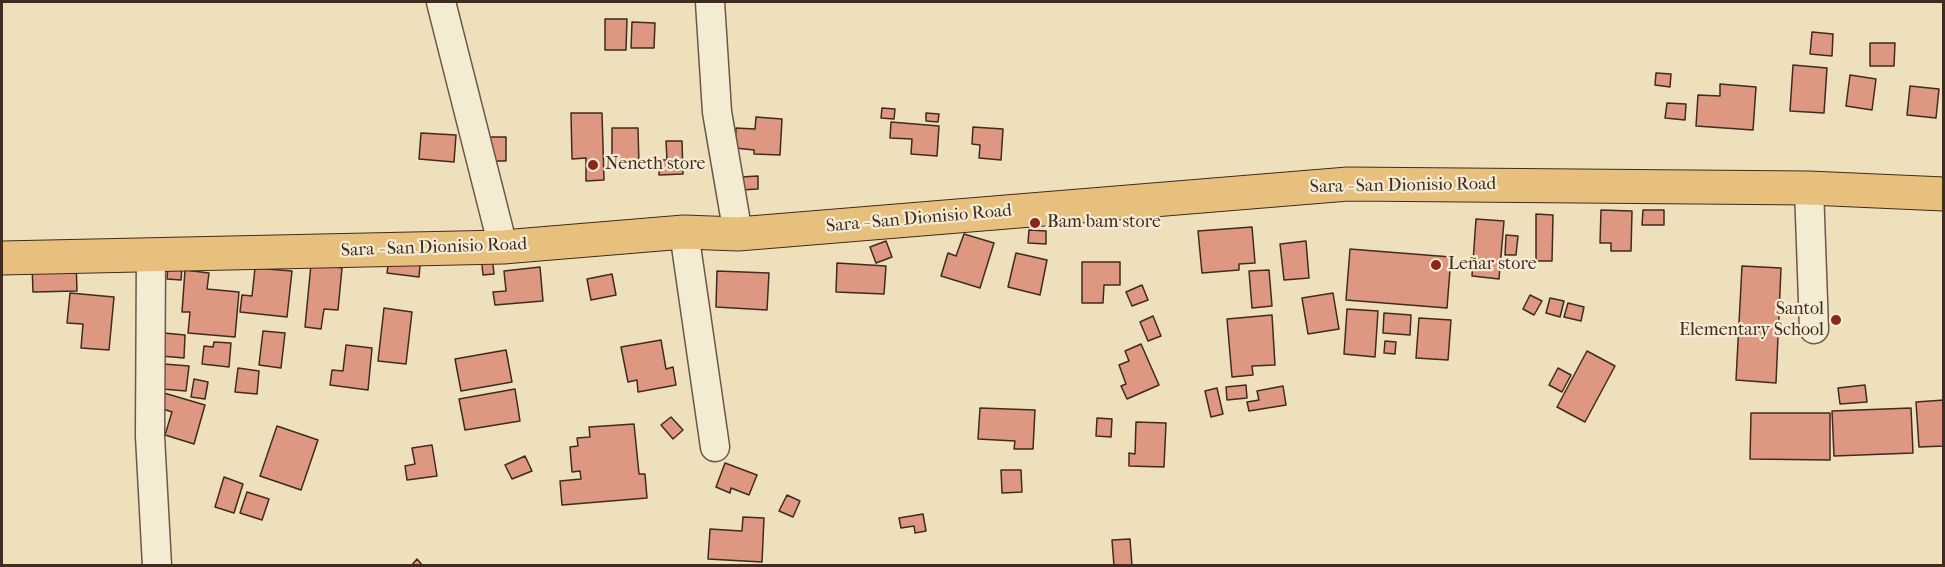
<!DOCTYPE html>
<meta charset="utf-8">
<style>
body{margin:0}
#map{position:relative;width:1945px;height:567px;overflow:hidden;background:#eee0bb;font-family:"IM FELL French Canon",serif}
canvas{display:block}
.frame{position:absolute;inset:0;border:3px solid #402a21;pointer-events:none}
</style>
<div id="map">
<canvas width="1945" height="567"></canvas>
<div class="frame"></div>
</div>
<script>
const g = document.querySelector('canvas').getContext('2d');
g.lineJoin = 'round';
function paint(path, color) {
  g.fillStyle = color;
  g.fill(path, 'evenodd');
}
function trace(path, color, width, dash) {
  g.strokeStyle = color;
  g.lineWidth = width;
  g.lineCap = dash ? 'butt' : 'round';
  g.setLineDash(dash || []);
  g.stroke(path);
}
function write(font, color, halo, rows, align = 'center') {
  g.font = font + ' "IM FELL French Canon",serif';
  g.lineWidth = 4.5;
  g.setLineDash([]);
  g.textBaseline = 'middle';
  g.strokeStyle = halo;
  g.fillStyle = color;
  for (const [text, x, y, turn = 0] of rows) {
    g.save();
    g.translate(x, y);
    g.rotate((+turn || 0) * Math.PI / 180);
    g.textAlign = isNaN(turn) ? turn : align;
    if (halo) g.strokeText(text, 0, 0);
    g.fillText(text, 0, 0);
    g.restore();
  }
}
const building = new Path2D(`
 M605,19H627L626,50H605Z
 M632,22L655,23L654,48H631Z
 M1812,32L1833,34L1832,56L1810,54Z
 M1870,43H1895L1894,66H1870Z
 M1793,65L1827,68L1824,113L1790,111Z
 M1656,73L1671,74L1670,87L1655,85Z
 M1850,75L1876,79L1872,110L1846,106Z
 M1720,84L1756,87L1753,130L1696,126L1698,95L1720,96Z
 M1910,86L1939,89L1936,118L1907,115Z
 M1667,103L1686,104L1685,120L1665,118Z
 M882,108L895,109L894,119L881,118Z
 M571,113H602L604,180L586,181V158L572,159Z
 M926,113L939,114L938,122L926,121Z
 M756,117L782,119L780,155L754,154V150L735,148L736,128L755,129Z
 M891,122L939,126L937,156L911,154L912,139L890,138Z
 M973,127L1003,129L1001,160L979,158L980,145L972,144Z
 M612,128H638L639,166L612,167Z
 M421,133L456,135L454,162L419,159Z
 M484,137H506V161H484Z
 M666,141H682L683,174L659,175V160H667Z
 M758,176V189L741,190V177Z
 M1601,210L1632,211L1631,251H1611V243H1600Z
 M1643,210H1664V225H1642Z
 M1536,214L1553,215L1552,261H1536Z
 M1476,219L1504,221L1499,279L1472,276Z
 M1252,227L1255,263L1239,264V270L1202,273L1198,231Z
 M1029,230L1046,231V244L1028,243Z
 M964,234L994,243L980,288L941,276L948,253L956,256Z
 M1506,235L1518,236L1516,255H1505Z
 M886,241L892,257L876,263L870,247Z
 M1306,241L1309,278L1284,280L1280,244Z
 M1350,249L1451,257L1447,308L1346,300Z
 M390,251L421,255L419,277L387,273Z
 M1016,253L1047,260L1040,295L1008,287Z
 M492,255L494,274L483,275L481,256Z
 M76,261L77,291L33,292L32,264Z
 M1082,262H1120V285H1104L1103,303H1082Z
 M837,263L886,266L884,294L836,292Z
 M311,264L342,268L338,310L324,309L321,329L305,327Z
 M168,266L182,267L181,280L167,279Z
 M1742,266L1781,268L1776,383L1736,380Z
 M540,267L543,301L495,305L493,292L506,291L504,271Z
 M255,268L292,271L287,317L240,312L242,295L252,296Z
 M185,270L209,273L207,289L239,292L235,337L188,333L190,312H182Z
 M1269,270L1272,306L1252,308L1249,271Z
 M717,271L769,273L767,310L716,307Z
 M612,274L616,295L591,300L587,279Z
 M1142,285L1148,300L1132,306L1126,292Z
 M70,293L114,297L109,350L81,348L83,324L67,323Z
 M1333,293L1339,329L1308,334L1302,298Z
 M1530,295L1542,301L1534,315L1523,309Z
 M1550,298L1564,301L1560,317L1546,313Z
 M1568,303L1584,307L1581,321L1564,317Z
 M384,308L412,312L406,364L378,361Z
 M1347,309L1378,311L1375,357L1344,354Z
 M1384,313L1411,315L1410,335L1383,333Z
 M1272,315L1275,365L1252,366L1253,375L1232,377L1227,319Z
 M1153,316L1161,336L1148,341L1140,322Z
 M1419,318L1451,320L1448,360L1416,358Z
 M263,331L285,333L281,368L259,365Z
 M164,333L185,335L184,358L161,356Z
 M661,340L666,369L673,367L676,385L638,392L637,380L628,382L621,347Z
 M1385,341L1396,342L1395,354L1384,353Z
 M214,342L231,343L229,367L202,364L204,346L213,347Z
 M1141,344L1159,385L1127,399L1121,386L1126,384L1119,365L1129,361L1125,351Z
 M346,345L372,348L368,390L330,385L332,370L343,371Z
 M506,350L512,382L461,391L455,359Z
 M1587,351L1615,366L1585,422L1557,407Z
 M164,364L189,366L186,391L162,389Z
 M238,368L259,371L257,394L235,392Z
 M1558,368L1571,375L1562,392L1549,385Z
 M194,379L208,382L205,399L191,397Z
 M1246,385L1247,398L1227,400L1226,387Z
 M1865,385L1867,402L1840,404L1838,388Z
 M1283,386L1286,405L1249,411L1247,402L1259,400L1257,391Z
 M1217,388L1223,414L1211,417L1205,391Z
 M515,389L520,421L465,430L459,399Z
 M164,393L205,405L194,444L165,435L172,412L160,408Z
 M1944,400V446L1919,447L1916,402Z
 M980,408L1035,410L1033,449H1014L1015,441L978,439Z
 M1911,408L1913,453L1834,456L1832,411Z
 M1751,413H1830V460L1750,459Z
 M671,417L683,430L673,439L661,425Z
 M1097,418L1112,419L1111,437L1096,436Z
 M1136,422L1166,423L1164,467L1129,466V453L1135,454Z
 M634,424L639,474H645L647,498L562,505L560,481L581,479L580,471L572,472L570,447L578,446L577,438L590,437L589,427Z
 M277,426L318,440L301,490L260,476Z
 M432,445L437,476L407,480L405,466L415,464L412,448Z
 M525,456L532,471L512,479L505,465Z
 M725,463L757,475L749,495L731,488L730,493L716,487Z
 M1001,470H1021L1022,492L1002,493Z
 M224,477L243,484L234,513L215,507Z
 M247,492L269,499L262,520L240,513Z
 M787,495L800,501L793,517L779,511Z
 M923,514L926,531L915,533L914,526L901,528L899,518Z
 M743,517L764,518L762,562L708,559L710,529L742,531Z
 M1130,539L1132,566H1114L1112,540Z
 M417,559L423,566H411Z`);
const minor = new Path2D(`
 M441,2L503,247
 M710,2L717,112L738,234
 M1809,188L1814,329
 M684,232L715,447
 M151,255L150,436L157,566`);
const major = new Path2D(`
 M2,258L503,247L684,232L738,234L1348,184L1809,188L1944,194`);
const markers = [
 [593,165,6,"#8f2418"],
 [1035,223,6,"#8f2418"],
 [1436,265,6,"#8f2418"],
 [1836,320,6,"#8f2418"]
];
const poiNames = [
 ["Neneth store",605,165],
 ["Bam bam store",1047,223],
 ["Leñar store",1448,265],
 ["Santol",1824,310,"right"],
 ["Elementary School",1824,331,"right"]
];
const streetNames = [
 ["Sara - San Dionisio Road",1403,186,-1],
 ["Sara - San Dionisio Road",919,219,-5],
 ["Sara - San Dionisio Road",434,248,-2]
];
paint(building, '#de9780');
trace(building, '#402a21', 1.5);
trace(minor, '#6c5848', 31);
trace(major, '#402a21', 35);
trace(minor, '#f4ebd3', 28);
trace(major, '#e7c07e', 33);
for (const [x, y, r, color] of markers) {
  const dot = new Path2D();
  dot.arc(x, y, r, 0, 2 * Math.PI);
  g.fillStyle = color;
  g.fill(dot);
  trace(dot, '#f4ebd3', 2);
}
write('18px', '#402a21', '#f4ebd3', poiNames, 'left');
write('18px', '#402a21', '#f4ebd3', streetNames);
</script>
